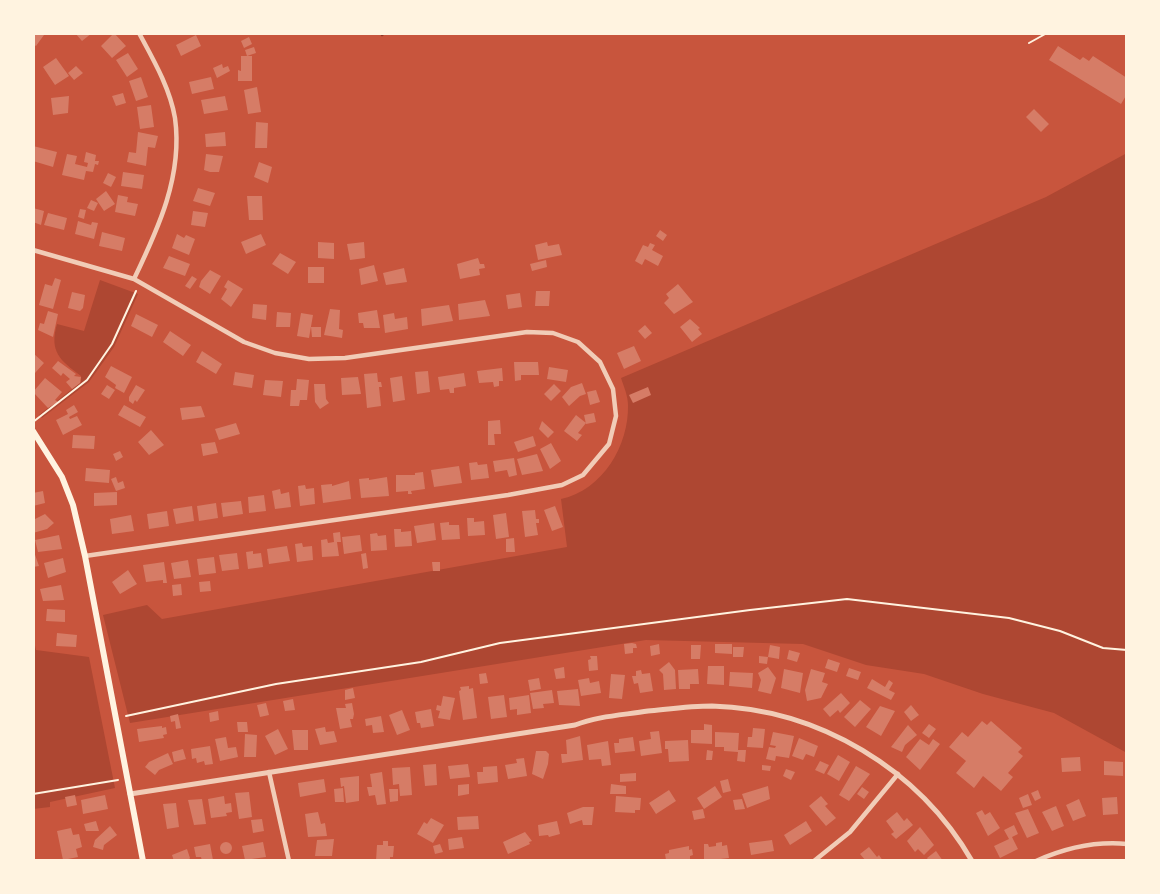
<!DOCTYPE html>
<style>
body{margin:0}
#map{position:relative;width:1160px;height:894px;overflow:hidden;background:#c8553d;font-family:Commissioner,sans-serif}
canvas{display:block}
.frame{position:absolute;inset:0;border:35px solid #fff3e0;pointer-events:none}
</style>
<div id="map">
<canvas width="1160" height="894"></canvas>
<div class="frame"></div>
</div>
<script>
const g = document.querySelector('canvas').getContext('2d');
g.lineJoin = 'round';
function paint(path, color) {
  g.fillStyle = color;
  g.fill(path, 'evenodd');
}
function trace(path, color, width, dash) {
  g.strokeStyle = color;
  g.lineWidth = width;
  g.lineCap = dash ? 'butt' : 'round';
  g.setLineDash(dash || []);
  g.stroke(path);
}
const green = new Path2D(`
 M1127,153V753L1054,713L983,694L924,674L866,665L803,644L646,640L130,723L103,615L147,605L162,619L567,547L561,499C603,490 629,445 628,405C628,396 624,387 621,378L1046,197Z
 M100,280L138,294L114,347L89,382L42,418L39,415L81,382V376C60,360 49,352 57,324L84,331Z
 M33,637L36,650L89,657L115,788L50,802V807L33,809Z`);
const stream = new Path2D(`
 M382,35L384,33`);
const building = new Path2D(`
 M33,33L44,35L36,46L33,44Z
 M75,33H92L82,41Z
 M114,33L126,46L112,58L101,46Z
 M196,35L201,46L181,56L176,45Z
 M249,37L252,44L244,48L241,41Z
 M1058,46L1080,60L1083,57L1089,61L1093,56L1127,78V94L1121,104L1049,60Z
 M254,47L256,53L247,56L245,50Z
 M128,53L138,69L127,77L116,60Z
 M241,56H252V81H238V70L241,71Z
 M56,58L69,76L55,85L43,67Z
 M222,64L223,68L228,66L230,71L217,78L213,68Z
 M76,66L83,73L74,80L68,73Z
 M141,77L148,97L136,101L129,81Z
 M211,77L214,89L192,94L189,82Z
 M257,87L261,112L248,114L244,90Z
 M123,93L126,103L116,106L112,96Z
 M69,96L68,113L53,115L51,98Z
 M225,96L228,110L204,114L201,100Z
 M151,105L154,127L140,129L137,107Z
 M1034,109L1049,124L1041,132L1026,117Z
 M256,122L268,123L267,148H255Z
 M138,132L158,136L155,148L148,147L146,166L127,162L129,152L136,153Z
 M225,132L226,146L206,147L205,134Z
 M33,146L57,152L53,167L33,161Z
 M86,152L96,155L95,161H99L98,165L95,164L93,172L86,171L84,180L62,175L67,154L77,156L75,164L87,167L88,163L84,162Z
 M206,154L223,156L219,172H210L204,170Z
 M259,162L272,167L268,183L254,177Z
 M123,172L144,175L142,189L121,186Z
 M108,173L116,177L111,187L103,183Z
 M198,188L215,193L210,206L193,201Z
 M106,191L115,204L104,211L96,199Z
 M118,195L128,197L127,202L138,204L135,216L115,212Z
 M247,196H262L263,220H249Z
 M91,200L98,203L94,211L87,208Z
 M33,208L44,211L41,225L33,222Z
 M80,209L86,210L84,219L78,217Z
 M193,211L208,213L205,227L191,225Z
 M48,213L67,218L64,230L44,225Z
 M78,221L91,225L92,222L98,223L94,239L75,234Z
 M660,230L667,235L663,241L656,236Z
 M102,232L125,238L122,251L99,246Z
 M177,234L184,238L186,235L195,239L189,255L172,248Z
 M261,234L266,245L246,254L241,242Z
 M318,242L334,243V259L318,258Z
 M364,242L365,258L350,260L347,244Z
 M547,242L548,246L559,244L562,255L538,260L535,245Z
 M650,243L655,245L652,250L663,256L658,266L645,259L642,265L635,261L643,245L648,247Z
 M280,253L296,262L288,274L272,264Z
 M169,256L190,264L185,276L163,268Z
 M478,258L480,264H484L485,268L479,269L480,275L460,279L457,264Z
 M546,260L547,267L532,271L530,264Z
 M374,265L378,281L361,285L359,269Z
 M308,267H324V283H308Z
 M404,268L407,282L386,285L383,273Z
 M210,270L221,276L210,294L199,287L201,281Z
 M192,276L197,279L190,289L185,286Z
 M55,278L61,280L53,309L39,305L45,284L52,286Z
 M228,280L243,289L231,307L221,299L227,289L224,287Z
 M678,284L693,302L674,314L664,303L669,298L666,294Z
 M536,291H550L549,306H535Z
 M72,292L85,295L83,308L80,311L68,308Z
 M520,293L522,307L508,309L506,295Z
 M485,300L490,316L459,320L458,304Z
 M253,304L267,305L266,320L252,318Z
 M449,305L453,321L422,326L421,309Z
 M330,309L340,310L339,329L343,330L342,338L324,335Z
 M377,310L380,328H364L363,323H359L358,313Z
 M48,311L58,314L53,337L38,330L40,323L44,324Z
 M277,312L291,313L290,327H276Z
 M301,313L313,315L309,338L297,336Z
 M394,313L395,319L407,317L408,329L385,333L383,315Z
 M136,314L158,325L152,337L131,326Z
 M690,319L700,328L698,329L702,334L692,342L680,327Z
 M645,325L652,333L645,339L638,331Z
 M311,327H321V337H312Z
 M170,331L191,345L183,356L163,342Z
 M634,346L641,361L624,369L617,353Z
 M202,351L222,364L216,374L196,362Z
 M33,353L44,363L35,373L33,372Z
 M58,361L76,374L74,376L81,377L80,383L72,389L66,382L70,379L63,373L61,376L52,368Z
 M514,362H538L539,375H521V380L515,381Z
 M111,366L132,377L124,393L115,388L116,385L105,377Z
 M549,367L568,370L566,382L547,379Z
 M502,368L503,381H499V386L494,387L493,382L479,383L477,371Z
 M428,371L430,392L417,394L415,372Z
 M235,372L254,375L252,388L233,385Z
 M377,373L378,382H381L382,387H379L381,406L367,408L364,374Z
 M464,373L466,386L454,388V393H450L449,389L440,390L438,377Z
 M402,376L405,400L393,402L390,378Z
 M358,377L361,394L342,395L341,378Z
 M45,378L62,392L55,400L58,402L48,408L33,392Z
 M297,379L309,380L307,400H300L299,406H290L291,390H296Z
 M265,380L283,381L281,397L263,395Z
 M582,383L586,394L580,396L569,406L562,397L571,387Z
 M314,384H325L326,399L329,403L320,409L315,402Z
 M554,384L561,391L551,401L544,394Z
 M107,385L115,390L109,399L101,394Z
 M136,385L145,390L137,402L135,400L133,404L129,401V397Z
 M648,387L651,395L633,403L629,395Z
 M596,390L600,402L590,405L587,392Z
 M74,405L78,412L69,417L70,419L77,416L82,425L63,435L56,420L68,414L66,410Z
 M124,405L146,417L140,427L118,415Z
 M201,406L205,417L182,420L180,408Z
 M594,413L596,422L586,424L584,415Z
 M576,415L586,423L578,433L582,435L577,441L564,431Z
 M500,420L501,434H494L495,445H488V421Z
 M542,421L554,432L548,438L539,429Z
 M236,423L240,434L219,440L215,429Z
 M151,430L164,445L149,455L138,442Z
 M73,435L95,436L94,449L72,448Z
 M533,436L536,446L518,452L514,442Z
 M215,442L218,453L203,456L201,444Z
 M551,443L561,461L550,469L540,449Z
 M120,451L123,457L116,461L113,454Z
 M537,454L543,471L522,475L517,459Z
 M514,458L517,475L509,477L507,470L495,472L493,461Z
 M477,462L478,465L487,464L489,478L471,480L469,463Z
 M459,466L462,483L434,487L431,470Z
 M86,468L110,470L109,483L85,481Z
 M423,472L425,489L411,491L412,494H408V491L396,492V475H415V473Z
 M116,477L118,483L123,481L125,488L116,491L111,479Z
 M387,477L389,496L361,498L359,479L369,478V480Z
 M349,481L351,499L323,503L321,485L332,484V486Z
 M305,485L306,489L314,488L315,504L300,506L298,486Z
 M280,489L281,494L289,492L291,507L275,509L272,491Z
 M43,491L45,503L33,506V493Z
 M117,492V505L94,506V493Z
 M264,495L266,511L249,513L248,497Z
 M241,501L243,514L223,517L221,503Z
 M216,503L218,518L199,521L197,506Z
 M192,506L194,521L176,524L173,509Z
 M555,506L563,527L552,531L544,510Z
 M535,510L536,519H539V523H536L538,535L525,537L522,511Z
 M167,511L169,526L149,529L147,514Z
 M506,513L509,537L496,539L493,515Z
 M45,514L54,523L47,529L33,533V520Z
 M131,515L134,531L112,534L110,519Z
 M467,518H474V522L484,521L485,535L468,536Z
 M449,522V525H459L460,539L442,540L440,523Z
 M434,523L436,540L417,543L414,526Z
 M394,529H401V532L411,531L412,546L395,547Z
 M340,532L341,542H337L339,556L322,557L321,540L327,539L328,543L334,542L333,533Z
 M377,533L378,536L386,535L387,550L371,551L370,534Z
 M59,535L62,549L38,552L35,540Z
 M360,535L362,551L344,554L342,537Z
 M514,538L515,552H506V539Z
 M302,543L303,547L312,546L313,560L297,562L295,544Z
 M287,546L290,561L269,564L267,549Z
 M33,549L39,566L33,567Z
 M253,551V554L261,553L263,567L248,569L246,552Z
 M237,553L239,569L222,571L219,555Z
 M366,553L368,568L363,569L361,554Z
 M214,557L216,573L199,575L197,559Z
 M63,558L66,572L48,578L44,563Z
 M188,560L191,577L174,579L171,563Z
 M164,562L167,583H163V580L146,582L143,565Z
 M432,562H440V571H433Z
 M128,570L137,584L120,594L112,582Z
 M210,581L211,591L200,592L199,582Z
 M181,584L182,595L173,596L172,585Z
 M61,585L64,600L43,601L40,589Z
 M47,609L65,610V622L46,621Z
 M57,633L77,635L76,647L56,646Z
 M632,643L636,644L637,648H633V653L625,654L624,644Z
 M659,644L660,654L651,656L650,646Z
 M715,644H732V654L715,653Z
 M691,645H701L700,659H691Z
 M770,645L780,647L779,659L768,657Z
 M733,647H744L743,657H733Z
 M789,650L800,653L797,662L787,659Z
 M590,656H597L598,670L589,671L588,660L591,659Z
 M759,656L768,657L767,664L759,663Z
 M828,659L840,663L837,672L825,668Z
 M669,662L675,670L676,689L664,690L663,674L659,670Z
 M708,666H724V685L707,684Z
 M564,667L565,678L556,679L554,669Z
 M768,667L776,678L771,694L758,691L761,680L758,673Z
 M849,668L861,672L858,680L846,676Z
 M698,669L699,684H690V689H679L678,670Z
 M784,669L803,673L800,693L781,688Z
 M811,669L825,673L822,682L828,684L821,698L807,701L805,690Z
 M641,670L642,674L650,673L653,691L640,693L638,683L634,684L632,676H636V671Z
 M730,672L753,673L752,688L729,686Z
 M486,673L488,683L480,684L479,674Z
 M611,674L625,675L622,699L609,698Z
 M539,678L541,689L530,691L528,680Z
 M589,678L590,683L599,681L601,693L581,696L578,680Z
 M872,679L885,687L889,680L893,683L889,690L895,693L891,700L867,688Z
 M469,686V689L473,688L477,718L463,720L459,691L461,690L460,687Z
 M353,688L355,698L345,700V690Z
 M578,689L580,706L559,705L557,691Z
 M552,690L554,703L543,704L544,708L533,709L530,693Z
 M841,693L850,703L840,713L838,710L830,717L823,709Z
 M504,695L507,717L491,719L488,697Z
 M529,695L531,713L517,715V709L510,710L509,698Z
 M443,696L455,698L450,720L438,718L440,711L436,710L437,705L441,706Z
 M293,699L295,710L285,711L283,701Z
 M860,700L871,709L855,727L844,717Z
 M266,703L269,715L260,717L257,705Z
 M352,703L354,714L353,719H350L352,727L340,729L336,708H346L345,704Z
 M911,705L919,715L911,721L904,712Z
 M880,706L895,711L881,736L866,727Z
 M431,709L434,726L421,728L420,723H417L415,712Z
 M402,710L410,730L397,735L389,715Z
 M218,711L219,720L210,722L209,713Z
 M178,714L181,728L176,729L175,721L171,722L170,716Z
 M381,716L384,732L373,733L372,725L366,726L365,719Z
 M982,721L987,725L991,721L1022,748L1018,752L1023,756L1008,773L1013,777L1001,791L983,776L974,788L956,773L966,761L949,747L962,732L968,737Z
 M237,722H247L248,732H238Z
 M704,724L712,725V744L691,743V730H704Z
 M929,724L936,729L929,738L922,733Z
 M908,725L917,735L905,745L902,752L891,747Z
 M162,726V728L166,727L167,734L163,735L164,738L139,742L137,729Z
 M325,727L326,732L334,731L337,742L320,745L315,729Z
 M753,728L765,729L763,748L747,747L748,737H752Z
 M278,729L288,749L275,755L265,736Z
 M292,730H308V750H294Z
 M659,731L662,753L641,756L639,741L651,739L650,732Z
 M715,732L739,733L738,750H746L745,762L737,761L738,752L724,751V747H715Z
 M773,732L794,736L789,758L776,756L775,761L766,759L769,747L775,748L776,746L770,745Z
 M245,734L257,735L256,757H244Z
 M580,736L583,760L562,763L561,754H567L566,740Z
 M226,737L228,748L236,747L238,757L220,761L215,739Z
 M633,737L635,751L615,753L614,743H619V739Z
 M799,738L818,746L814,757L806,754L803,760L792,756Z
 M920,739L929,745L933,739L940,744L920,770L906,757Z
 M688,740L689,761L669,762L668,749H665V741Z
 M608,741L611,765L602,766L601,759L589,760L587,745Z
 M210,746L213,764L205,765L204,761L197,763L196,758L192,759L191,749Z
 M183,749L186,759L174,762L172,752Z
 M707,750L713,751L712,760H706Z
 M536,751H546L549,754L548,764L543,779L532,774Z
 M168,753L173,764L159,770L155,775L145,767L149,762Z
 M838,755L850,762L839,781L827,774Z
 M1080,757L1081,771L1062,772L1061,758Z
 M524,758L527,776L508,779L505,765L517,763L516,759Z
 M820,761L829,765L824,774L815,770Z
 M1104,761L1123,762V776L1104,775Z
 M436,764L437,785L425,786L423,765Z
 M468,764L470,777L450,779L448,766Z
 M762,765L771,766L770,771L762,770Z
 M497,766L498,782L478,784L477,772H483V767Z
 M856,766L870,774L849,801L839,795Z
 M410,767L412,795L400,796L399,784L393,785L392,768Z
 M786,769L795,772L791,780L783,776Z
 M382,772L386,804L377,805L375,795L369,796L367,787H372L370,774Z
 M636,773V781L620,782V774Z
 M359,776V801L346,803L344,786L341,787L340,778Z
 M324,779L326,792L300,797L298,783Z
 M728,779L731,791L723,793L720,781Z
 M469,784V794L458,796V785Z
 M611,784L626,786V794H610Z
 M715,786L722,797L704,809L697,798Z
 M768,786L770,799L747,808L742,794Z
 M862,787L869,792L864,799L857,794Z
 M343,788L344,802H335L334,789Z
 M389,789H398V801L390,802Z
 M669,790L676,801L656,814L649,803Z
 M1038,790L1041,798L1035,801L1031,793Z
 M249,792L252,817L239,819L235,793Z
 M1028,794L1032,805L1023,808L1019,798Z
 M75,795L77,805L67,807L65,797Z
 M105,795L108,809L83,814L81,800Z
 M224,796L225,804L231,803L232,812L226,813L227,816L211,818L208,799Z
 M616,796L641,798L640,810H635V813L615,812Z
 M821,796L828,804L825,806L836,818L826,826L809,806Z
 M1117,797L1118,814L1103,815L1102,798Z
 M202,799L206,824L194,825L188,800Z
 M742,799L745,809L735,810L733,800Z
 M1079,799L1086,816L1073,821L1066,805Z
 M176,803L179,827L167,829L163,804Z
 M1056,806L1064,826L1052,831L1042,812Z
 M583,807H594L592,825H583L582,820L570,824L567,813Z
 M703,809L705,818L694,820L692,811Z
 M1028,809L1039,833L1027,838L1015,813Z
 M982,810L985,815L990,812L1000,828L988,836L976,813Z
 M318,812L321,824L325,823L327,836L308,837L305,814Z
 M897,812L904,821L907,818L913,825L896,839L891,834L894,832L886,821Z
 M478,816L479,829L458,830L457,817Z
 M431,818L444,825L433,843L417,834L424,822L427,824Z
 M262,819L264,831L253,833L251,820Z
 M96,821L99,831H86L84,824Z
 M557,821L560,834L549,837L548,835L539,836L538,825Z
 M806,821L812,831L790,845L784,835Z
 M1014,825L1018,834L1012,837L1018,849L1000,858L994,846L1009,839L1004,830Z
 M110,826L117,835L104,845L103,850L93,847L95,840Z
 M920,827L934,845L924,855L918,849L915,852L907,841Z
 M71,828L73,835L79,834L82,847L76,849L78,857L63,860L57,831Z
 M525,832L532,841L529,842L530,844L508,854L503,842Z
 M462,837L464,848L449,850L448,839Z
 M334,839L332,856H315L317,840Z
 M772,840L774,851L751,855L749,843Z
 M383,841H388V846H394L393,857H390V861H376L377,845H383Z
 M220 848a6 6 0 1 1 12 0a6 6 0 1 1-12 0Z
 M263,842L266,857L245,860L242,846Z
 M722,842V846L727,845L729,858L704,861V844H708L709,847L716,846V843Z
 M210,844L213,860L202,861L201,857H196L194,847Z
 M440,844L443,852L435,854L433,846Z
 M689,846V850L692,849L693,855L690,856V860H666L665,854L669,853V850Z
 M869,847L877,857L879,855L883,861H866L860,854Z
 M187,849L190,858L188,861H174L172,855Z
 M936,851L943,861H929L927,858Z`);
const path = new Path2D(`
 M1029,43L1047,33
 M33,422L87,380L112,344L136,291
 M126,716L276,684L421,662L500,643L750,610L847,599L1009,618L1060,631L1103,648L1127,650
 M33,794L118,780`);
const minor = new Path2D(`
 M33,250L134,279L244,342L275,353L309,359L345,358L527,332L553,333L578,342L600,362L613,389L616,416L609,444L583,475L562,485L508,495L85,556
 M134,279C158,229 183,176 175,118C170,88 153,59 139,33
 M269,772L289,861
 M814,861L850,832L898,774
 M1036,861C1065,848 1095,841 1127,844`);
const tertiary = new Path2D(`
 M130,794L575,725C598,716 624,715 648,711C669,709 691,706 712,706C819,709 919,769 972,861`);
const secondary = new Path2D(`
 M33,431L62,477L73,505L85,556L143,861`);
paint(green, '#ae4732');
trace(stream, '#8f3625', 2.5);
paint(building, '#d67c66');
trace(path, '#fff3e0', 2);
trace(minor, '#f1ccb7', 4.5);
trace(tertiary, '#f1ccb7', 5);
trace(secondary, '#fff3e0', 6);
</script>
